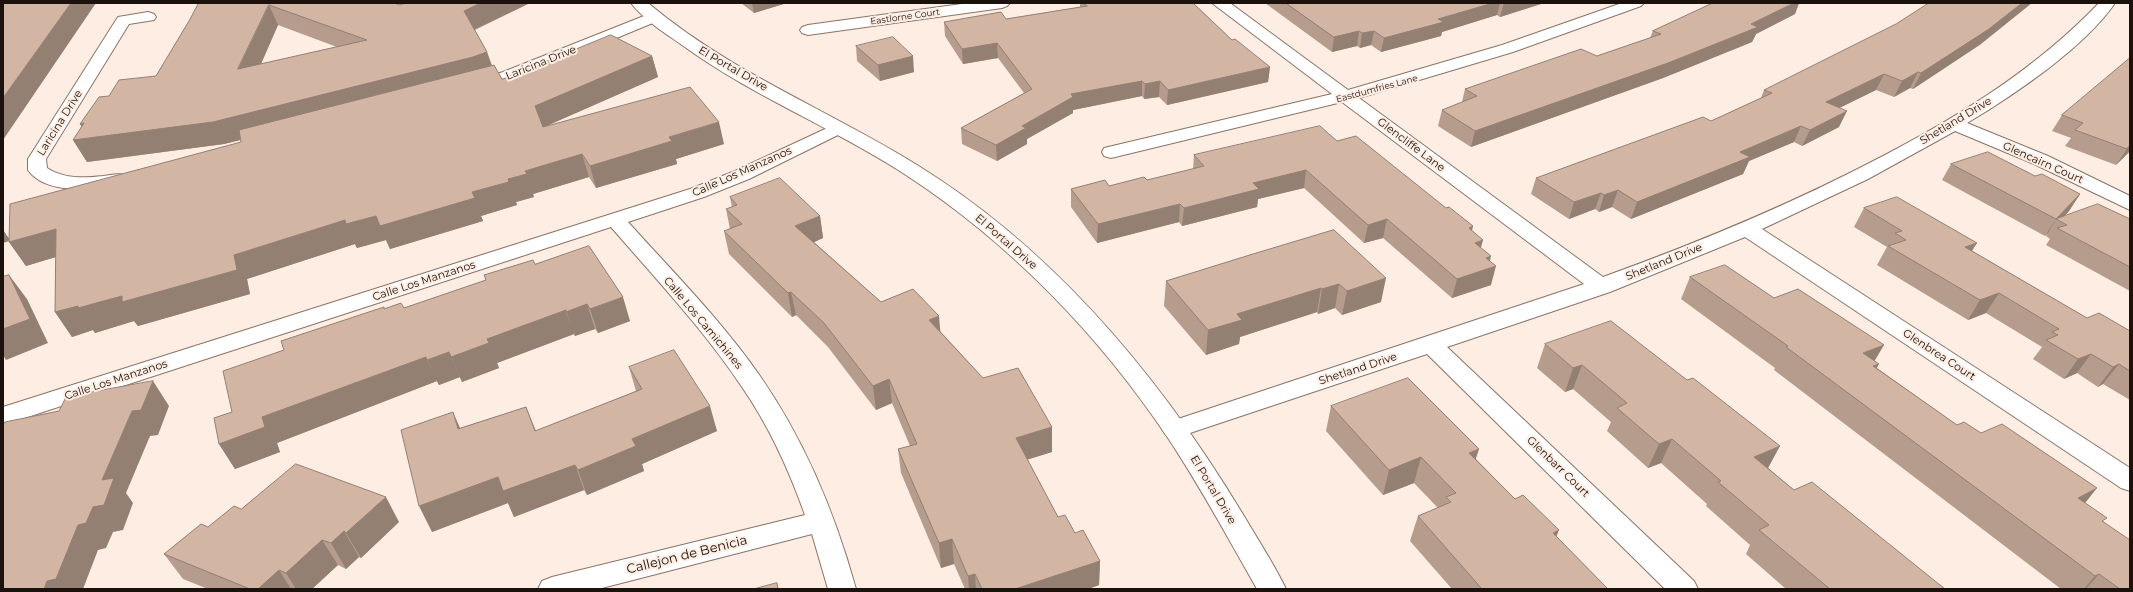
<!DOCTYPE html>
<style>
body{margin:0}
#map{position:relative;width:2133px;height:592px;overflow:hidden;background:#feede3;font-family:Montserrat,sans-serif}
canvas{display:block}
.frame{position:absolute;inset:0;border:4px solid #1b120d;pointer-events:none}
</style>
<div id="map">
<canvas width="2133" height="592"></canvas>
<div class="frame"></div>
</div>
<script>
const g = document.querySelector('canvas').getContext('2d');
g.lineJoin = 'round';
function trace(path, color, width, dash) {
  g.strokeStyle = color;
  g.lineWidth = width;
  g.lineCap = dash ? 'butt' : 'round';
  g.setLineDash(dash || []);
  g.stroke(path);
}
function paint(path, color) {
  g.fillStyle = color;
  g.fill(path, 'evenodd');
}
function write(font, color, halo, rows, align = 'center') {
  g.font = font + ' Montserrat,sans-serif';
  g.lineWidth = 4;
  g.setLineDash([]);
  g.textBaseline = 'middle';
  g.strokeStyle = halo;
  g.fillStyle = color;
  for (const [text, x, y, turn = 0] of rows) {
    g.save();
    g.translate(x, y);
    g.rotate((+turn || 0) * Math.PI / 180);
    g.textAlign = isNaN(turn) ? turn : align;
    if (halo) g.strokeText(text, 0, 0);
    g.fillText(text, 0, 0);
    g.restore();
  }
}
const street = new Path2D(`
 M969,3H1010L1007,6L1002,8L808,35L802,33L800,30L802,27L808,25Z
 M1212,3H1230L1348,90L1502,45L1622,3H1644L1641,6L1513,52L1359,98L1603,277C1700,242 1794,203 1885,155C1963,114 2038,67 2099,3H2115C2084,48 2014,95 1967,123L2048,156L2130,196V210L2034,164L1955,131L1868,179L1762,229L2130,468V491L2121,488L1745,237L1610,292L1447,347L1694,581L1698,589H1665L1427,354L1175,438L1166,435L1162,429L1166,423L1584,284L1342,102L1111,158L1104,156L1102,152L1104,148L1332,94Z
 M148,12L154,14L156,17L154,20L129,24L46,159L47,168C64,179 83,178 103,176C111,175 117,173 125,175L128,179L125,183C99,190 46,196 28,170V159L116,20L118,17Z
 M654,12L660,14L662,17L660,20L515,80L473,93L467,92L464,88L467,84L503,72Z
 M838,123L844,124L847,128L844,132L749,179L704,197L628,222C673,272 721,320 760,376C805,441 835,513 856,589H828L812,534L598,589H538L542,581L552,577L805,515C789,470 769,426 742,387C704,330 656,279 611,227L3,425V407L690,189L735,171Z`);
const secondary = new Path2D(`
 M631,3H648C731,73 827,109 917,165C1056,251 1161,378 1244,516C1258,540 1274,564 1286,589H1257C1228,538 1200,486 1168,438C1099,335 1010,243 906,175C834,128 752,96 682,45C665,33 644,20 631,3Z`);
const wall = new Path2D(`
 M199,3L400,5L405,3H530L475,30L487,52L492,65L502,79L652,56L658,77L543,127L724,144L676,159L677,164L596,188L589,177L533,194L534,197L516,202L517,205L481,216L483,221L390,249L386,240L357,248L355,244L247,279L250,294L138,326L134,321L95,333L93,330L72,337L55,312L56,257L26,266L9,242V241L3,243V230L9,239L241,142V140L224,144L87,162L73,140L82,126L80,124L109,96L156,76L189,21ZM278,25L337,47L261,64Z
 M741,3H787L754,13Z
 M1080,3H1193L1232,40L1270,67L1268,82L1167,105L1159,97L1144,99L1142,96L1073,110V113L1027,139V144L997,161L962,144L961,128L1024,93L998,58L963,64L945,36L944,22L1006,19L1080,7Z
 M1265,3H1544L1500,17L1497,15L1442,32L1441,36L1381,52L1371,45L1360,48L1357,46L1332,52Z
 M1711,3H1799L1795,14L1756,34L1752,42L1663,78L1471,147L1438,126L1442,110L1462,102L1465,89L1597,56L1650,38L1653,31L1711,4Z
 M1981,44L1913,89L1910,88L1894,97L1876,90L1839,108V127L1802,146L1794,142L1749,161L1743,174L1631,219L1612,207L1599,212L1595,209L1569,219L1531,194L1536,178L1711,121L1761,98L1764,90Z
 M856,46L914,72L880,81L857,61Z
 M2130,58V151L2116,165L2065,146L2071,138L2052,131L2062,115Z
 M1337,141L1446,208L1473,226L1472,230L1481,248L1490,261L1491,285L1452,298L1383,238L1364,243L1304,188L1258,199L1257,207L1182,226L1179,222L1097,243L1071,207V189L1109,186L1147,180L1193,169L1194,155Z
 M1951,164L2035,176L2080,194L2069,211L2064,216L2130,219V291L2046,245L2050,239L2046,236L2048,233L2045,236L1942,180Z
 M730,197L820,216L823,238L814,242L881,302L941,332L983,378L1052,427V452L1027,459L1058,517L1075,533L1100,561L1099,585L1088,589H965L954,564L941,568L901,473L898,449L910,446L892,403L876,410L828,347L796,315L792,317L729,254L724,231L730,229L726,209L732,207Z
 M1864,208L1972,251L2087,318L2130,331V400L2103,384L2098,387L2077,373L2064,379L2033,359L2042,347L1986,313L1968,320L1877,265L1887,247L1854,227Z
 M1334,230L1381,302L1342,315L1335,308L1318,314L1317,312L1240,337L1239,344L1206,355L1164,306L1166,281Z
 M535,264L630,321L598,333L595,329L575,336L574,334L497,363L499,368L462,382L460,377L439,385L437,381L277,443L280,452L235,469L219,444L232,412L284,350L385,309L404,308L486,280L484,275Z
 M1690,277L1774,298L1875,361L1877,368L1957,425L2085,503L2104,522L2130,589H2061L1774,370L1775,368L1681,299Z
 M1545,344L1768,468L1794,490L1945,589H1786L1746,554L1750,545L1706,506L1707,504L1661,463L1648,468L1607,431L1611,422L1573,389L1565,392L1537,368Z
 M629,367L717,431L642,464L644,471L587,495L584,490L514,517L508,503L432,532L460,428L526,407L536,431L636,391Z
 M1331,406L1476,459L1515,499L1557,537L1608,589H1452L1410,541L1418,516L1438,508L1414,483L1383,495L1326,431Z
 M241,509L399,522L361,558L359,557L346,569L338,565L312,589H208L183,579L164,554L208,527Z`);
const shadedWall = new Path2D(`
 M71,3H96L3,140V98Z
 M481,3H530L471,31L464,11Z
 M752,3H787L754,13Z
 M1493,3H1500L1497,15L1442,32L1441,36L1381,52L1384,38L1438,19Z
 M1504,3H1544L1500,17Z
 M1794,3H1799L1795,14L1756,34L1752,42L1663,78L1471,147L1475,131L1751,24Z
 M2022,3H2032L1981,44L1913,89L1921,73Z
 M269,5L278,25L249,91L238,69Z
 M1359,31L1357,46L1332,52L1334,37Z
 M1374,31L1371,45L1360,48L1362,33Z
 M997,43L998,58L963,64L962,49Z
 M487,52L494,73L481,79L224,144L87,162L73,140L89,138L80,124Z
 M652,56L658,77L542,128L535,106Z
 M913,56L914,72L880,81L878,65Z
 M1270,67L1268,82L1167,105L1168,90Z
 M1918,72L1910,88L1894,97L1902,81Z
 M1884,74L1876,90L1819,118L1826,102Z
 M1142,81V96L1073,110V113L1027,139V144L997,161L996,145L1022,126L1071,94Z
 M1160,81L1159,97L1144,99L1145,84Z
 M1847,111L1839,127L1802,146L1810,130Z
 M719,122L724,144L676,159L677,164L596,188L590,166L669,137Z
 M1801,126L1794,142L1749,161L1743,174L1631,219L1637,202L1740,152Z
 M2130,145V151L2116,165L2127,149Z
 M582,154L589,177L533,194L534,197L516,202L517,205L481,216L483,221L390,249L386,240L357,248L355,244L247,279L250,294L138,326L134,321L95,333L93,330L72,337L55,312L234,255L345,220L376,216L472,192L508,179L525,171Z
 M1306,170L1304,188L1258,199L1257,207L1182,226L1184,208L1253,183Z
 M1618,190L1612,207L1599,212L1604,195Z
 M1601,193L1595,209L1569,219L1574,202Z
 M2080,194L2069,211L2060,221L2056,219L2048,233L2045,236L2056,219Z
 M1180,204L1179,222L1097,243L1098,224Z
 M820,216L823,238L799,249L795,226Z
 M1387,219L1383,238L1364,243L1368,225Z
 M1473,226L1468,245L1469,228Z
 M56,229L72,252L26,266L9,242Z
 M3,230L10,240L3,243Z
 M1483,240L1478,258L1475,243Z
 M1977,243L1965,262V247Z
 M1491,256L1488,269L1496,266L1491,285L1452,298L1457,279L1486,258Z
 M9,275L27,299L48,343L6,360L3,355V329Z
 M1386,278L1381,302L1342,315L1347,291Z
 M1339,284L1335,308L1318,314L1322,289Z
 M1321,288L1317,312L1240,337L1239,344L1206,355L1208,330L1240,313Z
 M791,292L796,315L792,317L788,293Z
 M1999,293L1986,313L1968,320L1980,300Z
 M623,297L630,321L598,333L590,309Z
 M587,304L595,329L575,336L566,312Z
 M566,310L574,334L497,363L499,368L462,382L451,357L487,339Z
 M939,316L941,339L929,320Z
 M1884,345L1871,367L1863,353Z
 M449,352L460,377L439,385L427,360Z
 M2091,354L2077,373L2064,379L2078,359Z
 M426,357L437,381L277,443L280,452L235,469L219,444L262,417Z
 M1879,364L1866,387L1873,366Z
 M2119,364L2103,384L2098,387L2113,367Z
 M1582,365L1573,389L1565,392L1573,368Z
 M889,379L892,403L876,410L873,386Z
 M153,381L169,406L158,435L150,436L126,493L133,503L123,530L113,532L106,548L98,550L83,589H44L47,581L102,480L132,411Z
 M710,406L717,431L642,464L644,471L587,495L578,470L632,439Z
 M526,407L536,432L535,431Z
 M453,412L464,437L458,429Z
 M1052,427V452L1017,463L1016,438Z
 M1672,439L1661,463L1648,468L1659,444Z
 M1780,446L1767,470L1754,457Z
 M1479,449L1471,474L1469,453Z
 M1421,457L1414,483L1383,495L1389,470Z
 M575,465L584,490L514,517L508,503L432,532L419,506L498,477Z
 M2097,488L2078,512V498Z
 M386,497L399,522L361,558L346,533Z
 M1559,530L1549,556L1553,533Z
 M344,531L359,557L346,569L331,543Z
 M952,539L954,564L941,568L939,543Z
 M322,540L338,565L312,589H296L286,573Z
 M1100,561L1099,585L1088,589H1015Z
 M279,570L291,589H258Z
 M975,574L976,589H969L968,576Z
 M2099,574L2086,589H2084L2095,576Z`);
const building = new Path2D(`
 M3,3H71L3,98Z
 M199,3H394L400,5L405,3H481L464,11L487,52L473,57L213,122L73,140L84,123L80,124L99,97L109,96L119,80L156,76L189,21ZM269,5L367,40L238,69Z
 M1083,3H1193L1232,40L1235,39L1270,67L1168,90L1160,81L1145,84L1142,81L1071,94L1073,97L1022,126L1026,128L996,145L961,128L1032,89L997,43L962,49L944,22L1001,12L1006,19L1087,6Z
 M1286,3H1493L1438,19L1444,22L1384,38L1374,31L1362,33L1359,31L1334,37Z
 M1713,3H1794L1751,24L1758,27L1668,63L1475,131L1442,110L1477,96L1465,89L1581,49L1597,56L1661,34L1653,31Z
 M1929,3H2022L1989,29L1921,73L1918,72L1902,81L1884,74L1826,102L1847,111L1810,130L1801,126L1740,152L1750,157L1637,202L1618,190L1604,195L1601,193L1574,202L1536,178L1703,117L1711,121L1772,93L1764,90L1896,24Z
 M611,35L652,56L535,106L543,127L690,87L719,122L669,137L672,141L590,166L582,154L525,171L527,174L508,179L509,182L472,192L475,198L380,226L376,216L346,224L345,220L234,255L237,270L122,302V296L78,308V306L55,312L56,229L9,242L10,204L241,142L239,130L494,65L502,79Z
 M893,37L913,56L878,65L856,46Z
 M2130,58V145L2127,149L2075,130L2083,123L2062,115Z
 M1320,126L1337,141L1356,136L1446,208L1449,207L1473,226L1469,228L1483,240L1475,243L1491,256L1486,258L1496,266L1457,279L1387,219L1368,225L1306,170L1253,183L1259,189L1184,208L1180,204L1098,224L1071,189L1105,180L1109,186L1144,177L1147,180L1204,166L1194,155Z
 M1988,152L2035,176L2042,174L2080,194L2056,219L1951,164Z
 M780,178L820,216L795,226L881,302L913,289L939,316L929,320L983,378L1018,368L1052,427L1016,438L1058,517L1065,515L1075,533L1083,530L1100,561L1015,589H982L975,574L968,576L952,539L939,543L898,449L917,444L889,379L873,386L824,323L791,292L788,293L724,231L742,224L726,209L737,205L730,197Z
 M1897,197L1977,243L1965,247L2087,318L2099,313L2130,331V371L2119,364L2113,367L2091,354L2078,359L2046,340L2058,335L2052,332L2059,329L1999,293L1980,300L1888,246L1906,240L1895,233L1902,231L1864,208Z
 M2098,204L2130,219V267L2057,228L2067,225L2056,219Z
 M1334,230L1386,278L1347,291L1339,284L1322,289L1321,288L1240,313L1237,314L1242,320L1208,330L1166,281L1253,254Z
 M589,246L623,297L590,309L587,304L566,312V310L487,339L489,343L451,357L449,352L427,360L426,357L262,417L265,427L219,444L214,418L232,412L223,371L284,350L281,341L384,307V309L401,303L404,308L486,280L484,275L533,260L535,264Z
 M1725,265L1774,298L1798,289L1884,345L1863,353L1879,364L1873,366L1957,425L1964,422L1981,433L2002,424L2097,488L2078,498L2107,518L2102,521L2130,540V589H2120L2099,574L2095,576L1786,347L1788,346L1690,277Z
 M9,275L30,319L3,329V277Z
 M1611,321L1687,380L1693,378L1780,446L1754,457L1794,490L1812,482L1945,589H1830L1759,530L1769,525L1718,482L1721,481L1672,439L1659,444L1617,408L1627,403L1582,365L1573,368L1545,344Z
 M674,350L710,406L632,439L636,446L578,470L575,465L503,491L498,477L419,506L401,430L453,412L458,429L526,407L535,431L642,389L629,367Z
 M1408,378L1479,449L1469,453L1515,499L1523,495L1559,530L1553,533L1608,589H1482L1418,516L1451,502L1446,497L1456,493L1421,457L1389,470L1331,406Z
 M153,381L141,410L132,411L102,480L114,478L104,505L93,507L86,523L78,525L56,579L47,581L44,589H3V425L5,422L59,411L66,397Z
 M296,464L386,497L346,533L344,531L331,543L322,540L286,573L279,570L258,589H250L164,554L201,524L208,527L234,506L241,509Z
 M777,583L778,589H754Z`);
const farStreetnames = [
 ["Eastlorne Court",905,17,-8],
 ["Eastdumfries Lane",1377,89,-15]
];
const streetNames = [
 ["Laricina Drive",541,63,-22],
 ["El Portal Drive",733,69,30],
 ["Shetland Drive",1956,121,-31],
 ["Laricina Drive",60,123,-58],
 ["Glencliffe Lane",1411,145,37],
 ["Glencairn Court",2043,163,24],
 ["Calle Los Manzanos",742,172,-24],
 ["El Portal Drive",1006,242,41],
 ["Shetland Drive",1664,262,-22],
 ["Calle Los Manzanos",424,281,-18],
 ["Calle Los Camichines",703,323,50],
 ["Glenbrea Court",1939,355,33],
 ["Shetland Drive",1358,369,-18],
 ["Calle Los Manzanos",116,380,-18],
 ["Glenbarr Court",1558,467,44],
 ["El Portal Drive",1213,490,59]
];
const nearStreetnames = [
 ["Callejon de Benicia",687,555,-14]
];
trace(street, '#8c7366', 2);
trace(secondary, '#8c7366', 2);
paint(street, '#fff');
paint(secondary, '#fff');
paint(wall, '#b59c8d');
paint(shadedWall, '#947f73');
paint(building, '#d3b5a4');
trace(building, '#947f73', 1);
write('9px', '#1b120d', '#feede3', farStreetnames);
write('11px', '#1b120d', '#feede3', streetNames);
write('13px', '#1b120d', '#feede3', nearStreetnames);
</script>
